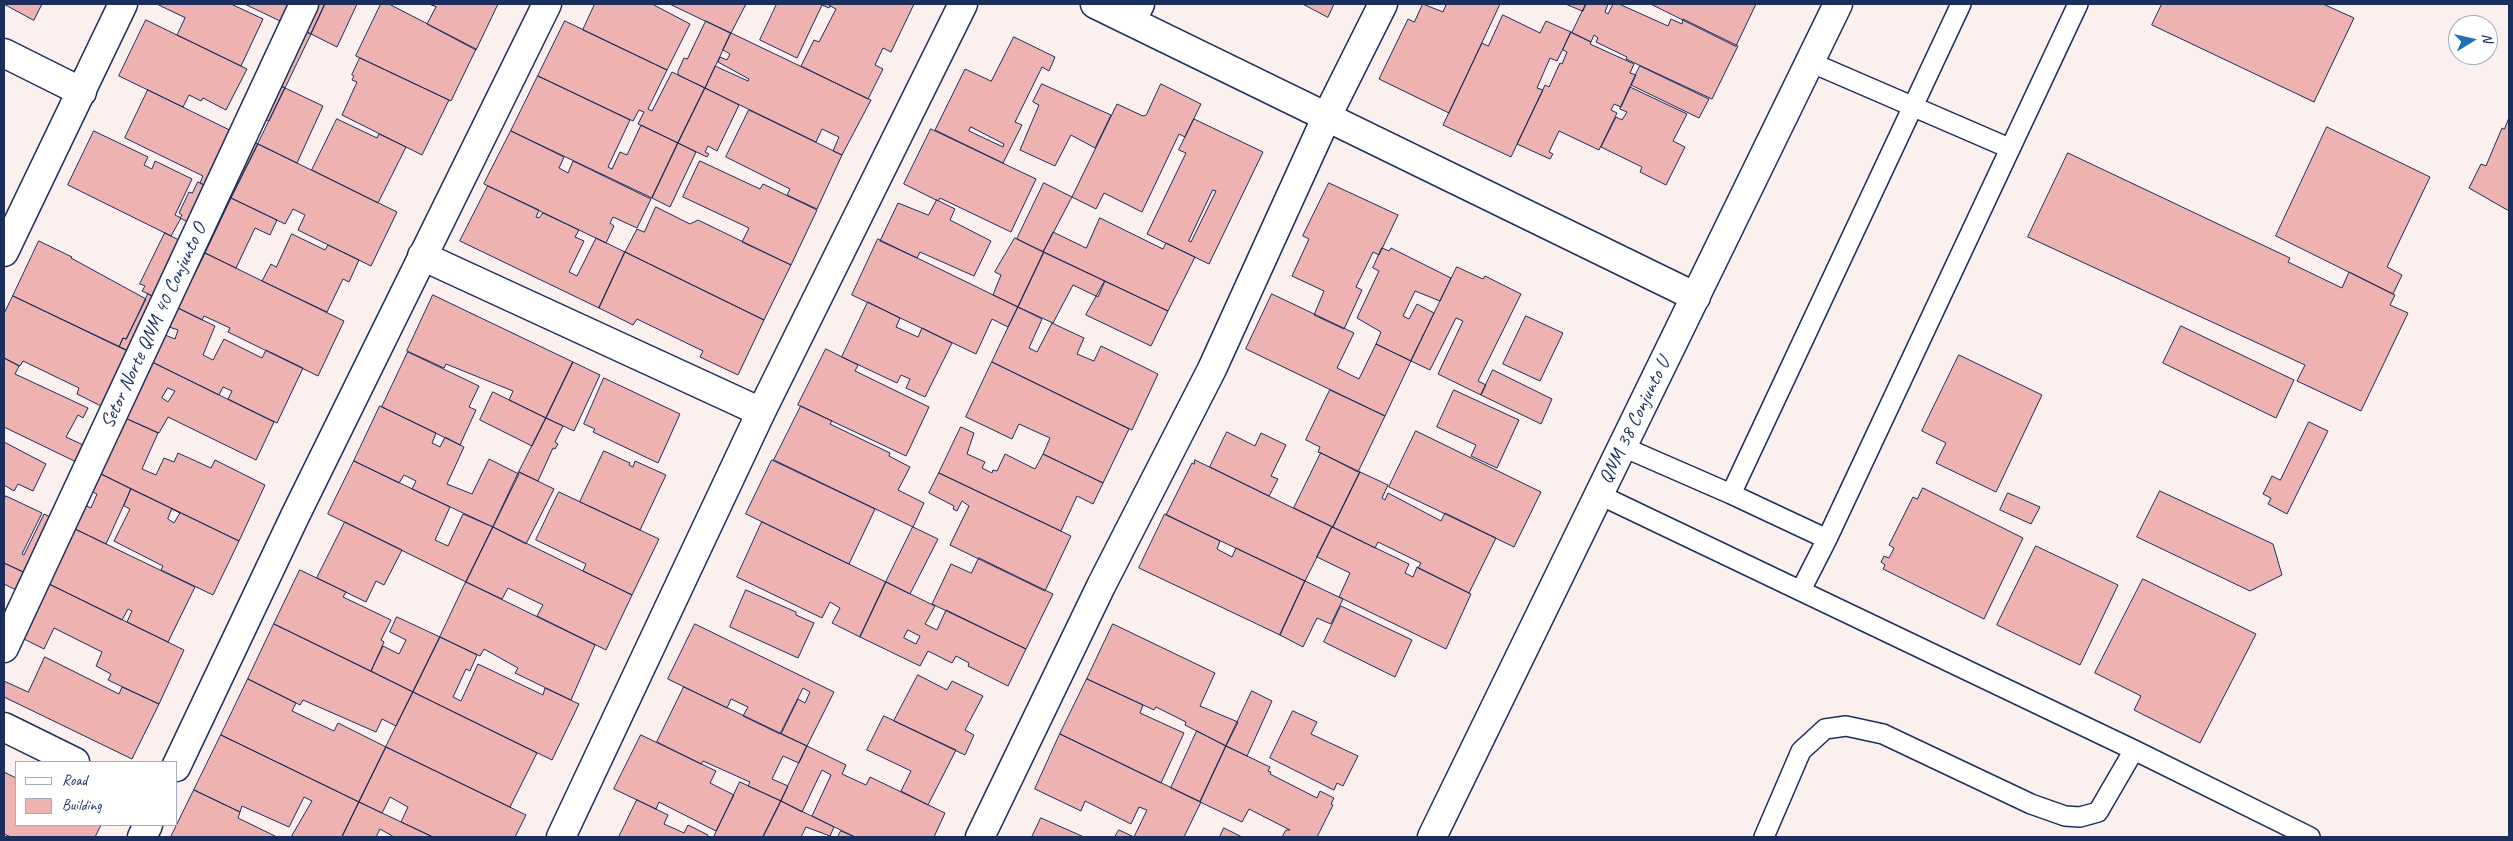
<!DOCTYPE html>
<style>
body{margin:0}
#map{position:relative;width:2513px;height:841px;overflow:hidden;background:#fcf0ef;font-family:Caveat,sans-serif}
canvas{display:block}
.frame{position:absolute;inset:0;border:5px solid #1b2f5e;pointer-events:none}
.legend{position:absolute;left:15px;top:761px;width:162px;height:65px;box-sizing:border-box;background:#fff;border:1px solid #a4acbf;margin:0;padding:6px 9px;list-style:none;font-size:15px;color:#1b2f5e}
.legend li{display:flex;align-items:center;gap:10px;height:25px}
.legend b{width:25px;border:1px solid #a4acbf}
.north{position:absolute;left:2448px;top:15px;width:50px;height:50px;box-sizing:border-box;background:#fff;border:1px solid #a4acbf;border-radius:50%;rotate:81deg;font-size:14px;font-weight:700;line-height:20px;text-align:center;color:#1b2f5e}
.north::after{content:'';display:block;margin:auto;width:18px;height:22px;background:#1f6fb2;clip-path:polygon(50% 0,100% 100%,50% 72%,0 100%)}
</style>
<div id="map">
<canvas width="2513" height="841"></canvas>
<div class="frame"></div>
<ul class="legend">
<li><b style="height:6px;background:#fff"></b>Road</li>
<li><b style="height:14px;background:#eeb2b1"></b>Building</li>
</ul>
<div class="north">N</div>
</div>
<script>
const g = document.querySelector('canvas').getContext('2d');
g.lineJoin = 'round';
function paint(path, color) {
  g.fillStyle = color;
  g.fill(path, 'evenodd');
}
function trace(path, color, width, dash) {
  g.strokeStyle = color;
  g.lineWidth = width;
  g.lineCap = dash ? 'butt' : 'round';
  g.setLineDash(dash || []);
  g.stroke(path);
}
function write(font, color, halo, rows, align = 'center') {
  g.font = font + ' Caveat,sans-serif';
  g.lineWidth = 4;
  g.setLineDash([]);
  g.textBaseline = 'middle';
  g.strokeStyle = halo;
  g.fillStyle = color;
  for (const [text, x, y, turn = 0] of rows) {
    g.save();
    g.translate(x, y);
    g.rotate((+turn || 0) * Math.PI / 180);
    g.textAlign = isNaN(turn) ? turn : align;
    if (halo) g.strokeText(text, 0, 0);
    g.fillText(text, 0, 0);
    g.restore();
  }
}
const building = new Path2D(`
 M4,4H42L34,20Z
 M157,4H231L263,19L241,66L177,35L185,18Z
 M245,4H325L311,34L291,25L297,11L287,7L281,21Z
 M325,4H357L337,47L311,34Z
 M381,4H389L476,49L451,101L356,56Z
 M429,4H498L476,50L427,24L436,7Z
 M595,4H652L690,24L667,70L583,30Z
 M670,4H746L731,33Z
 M777,4H831L829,8L822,5L797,58L760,40Z
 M831,4H914L891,52L883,48L875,65L883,69L868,99L801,66L814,40L819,42L836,9L830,6Z
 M1303,4H1334L1328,17Z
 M1423,4L1443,12L1446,5L1443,4H1500L1449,113L1379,79L1408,19L1414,22Z
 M1566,4H1586L1583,11Z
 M1586,4H1608L1605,12L1608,14L1613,4H1619L1668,26L1671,19L1682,24L1683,19L1738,46L1712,99L1626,59L1627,57L1596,42L1598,38L1594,35L1591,42L1572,33Z
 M1651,4H1756L1736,46Z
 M2162,4H2323L2354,18L2314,102L2152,25Z
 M1503,15L1540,33L1546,21L1571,32L1557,61L1550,58L1537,88L1543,90L1511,157L1443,125L1482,43L1488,46Z
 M146,20L247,69L226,110L203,98L201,101L189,95L183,107L119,76Z
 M565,21L667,70L648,109L652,111L672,72L705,88L678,143L638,124L644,112L639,110L633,121L538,76Z
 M706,21L731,33L705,88L678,75V71L684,58L687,59Z
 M291,25L311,34L285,88L261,76Z
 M1571,32L1591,42L1590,44L1634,64L1630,73L1636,75L1621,107L1614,104L1611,110L1617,113L1599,150L1559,131L1549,152L1553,154L1550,159L1517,144L1545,85L1549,87L1560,63L1562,64L1567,52L1563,50Z
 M731,33L871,100L842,155L833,151L839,137L822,129L816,142L705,88L715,66L748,81L749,79L718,62L720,57L727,60L730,54L723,50Z
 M1014,37L1055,57L1049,71L1042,67L1015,122L1022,125L1003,163L935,130L965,69L991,81ZM971,127L1004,144L1003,147L969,131Z
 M360,58L449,100L422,155L342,115L357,82L352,80L354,76L352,75Z
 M1640,66L1709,99L1699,118L1631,85Z
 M538,76L630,120L608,167L612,169L620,152L627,155L641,125L678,143L652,198L511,131Z
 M263,77L285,88L269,121L254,113Z
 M1042,84L1111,115L1095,148L1071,135L1055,166L1020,150L1039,105L1033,102Z
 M1161,84L1201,104L1185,137L1179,134L1142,212L1104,193L1096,209L1072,197L1117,104L1143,116L1146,115Z
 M1630,87L1687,114L1673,141L1685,147L1666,185L1640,172L1642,167L1601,147L1616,117L1622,120L1627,112L1620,109Z
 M285,88L323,106L297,163L258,144Z
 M705,88L739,105L717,151L708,146L705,152L709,154L707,157L678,143Z
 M148,90L258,144L231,198L200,183L203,176L125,138Z
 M749,110L842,155L817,209L787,195L790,189L726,157Z
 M2509,118V211L2469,188L2481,164L2486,166L2502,128L2504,129Z
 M337,119L377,138L379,134L406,147L378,203L312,170Z
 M1194,119L1263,152L1209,264L1147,234L1186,153L1179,150ZM1213,190L1216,191L1191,242L1189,241Z
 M2327,127L2430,177L2387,267L2402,275L2393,294L2276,236Z
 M931,129L1036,179L1011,232L940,198L938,201L904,184Z
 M94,131L148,157L144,165L152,169L155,161L192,179L175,215L181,218L171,236L68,185Z
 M511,131L564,157L559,168L568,173L573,161L651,199L637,228L613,217L610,223L614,226L606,243L484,184Z
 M678,143L696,152L670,207L652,198Z
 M258,144L397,212L371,266L298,230L305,215L293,209L285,224L231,198Z
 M2068,153L2290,258L2288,262L2342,288L2349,272L2395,295L2390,305L2408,313L2361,411L2297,381L2305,365L2028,237Z
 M700,161L760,189L763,184L817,210L791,265L742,242L749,228L683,197Z
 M198,182L231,198L205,253L179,240L188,222L180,218L182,215L179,213L189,192L192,193Z
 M1044,183L1072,197L1043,252L1017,239Z
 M1329,183L1398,215L1379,255L1373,252L1356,287L1362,290L1344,329L1314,315L1324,291L1292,276L1309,239L1303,236Z
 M488,186L539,210L536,217L539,218L543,213L579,230L575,237L584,241L569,272L577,276L596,238L625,252L599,308L460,241Z
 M231,198L277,220L270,235L255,228L236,268L205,253Z
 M937,200L955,209L950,220L991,241L974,276L920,252L917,258L880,241L898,203L928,215Z
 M656,207L690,224L698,220L791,265L764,320L625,252L637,229L644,232Z
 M1100,218L1163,249L1166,243L1195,257L1168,311L1043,252L1053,232L1086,248Z
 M165,233L205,253L178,308L142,291L145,286L140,284Z
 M292,234L325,250L328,245L359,260L349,282L343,279L327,312L262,281L271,264L276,267Z
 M1015,238L1044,252L1018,307L993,295L1001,275L995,272Z
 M878,239L1018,307L1008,327L992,319L976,354L852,295Z
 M39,241L72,257L71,258L146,299L126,339L123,338L119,347L13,296Z
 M1382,248L1389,251L1391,248L1451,278L1440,301L1415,291L1403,316L1409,319L1417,304L1434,313L1411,361L1376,344L1381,332L1357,318L1379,271L1373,268Z
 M625,252L764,320L738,375L700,357L703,351L637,319L633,325L599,308Z
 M1044,252L1105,281L1098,297L1073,285L1053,323L1018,307Z
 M205,253L344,321L318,376L228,332L230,328L204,316L202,320L178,308Z
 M1457,267L1483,279L1485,276L1521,294L1478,381L1486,385L1481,395L1438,374L1463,321L1456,318L1430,370L1411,361Z
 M1105,281L1168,311L1151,346L1086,315Z
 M148,294L178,308L152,362L119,347L123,338L126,339Z
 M1272,294L1354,333L1337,368L1359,379L1376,344L1411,361L1385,416L1246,349Z
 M433,295L573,362L546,418L509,400L513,391L446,364L444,368L407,351Z
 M13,296L152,362L125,418L77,394L79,388L23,361L20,366L4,358V314Z
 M868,302L900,318L896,327L918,337L922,328L952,343L925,397L906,388L910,379L901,375L897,383L842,357Z
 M1018,307L1042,319L1029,348L1037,352L1052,323L1084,338L1077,354L1094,361L1101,346L1158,374L1132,430L992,362Z
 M178,308L215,326L203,355L213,360L224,339L262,358L266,350L303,368L277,423L228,399L232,391L223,387L219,395L152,362L165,335L175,339L178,330L169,327Z
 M1526,316L1563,333L1540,381L1503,364Z
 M2181,326L2294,380L2276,418L2163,363Z
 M826,349L858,365L855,371L929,407L906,456L798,405Z
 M408,352L479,386L469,407L476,410L460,445L382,407Z
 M1959,355L2042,395L1996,492L1936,463L1946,443L1922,431Z
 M4,358L19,366L15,374L88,408L83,418L78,415L66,437L92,449L99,473L4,427Z
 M152,362L274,422L256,460L168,417L159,433L125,418ZM168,388L175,391L168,402L162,398Z
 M573,362L600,375L574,431L546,418Z
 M992,362L1129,429L1103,483L1043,454L1050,438L1019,424L1012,439L966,417Z
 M1493,370L1552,399L1541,424L1481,395Z
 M604,378L680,414L658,463L593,432L595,429L584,424Z
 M1330,390L1385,416L1358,472L1321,453L1318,452L1320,447L1306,440Z
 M1454,390L1519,420L1497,468L1471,456L1476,445L1437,427Z
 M493,392L546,418L532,446L480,420Z
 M380,406L436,433L432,443L440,447L445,437L464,447L447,484L472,494L489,459L519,474L493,527L412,489L416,481L404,475L399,483L354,461Z
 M801,406L832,421L830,424L890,453L889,456L910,467L898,490L924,503L913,527L774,460Z
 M125,418L158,433L142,469L156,475L164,458L174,462L178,453L211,468L215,460L265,485L239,541L99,473Z
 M546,418L563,426L555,442L558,444L555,449L553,448L538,481L519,472Z
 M2309,422L2328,431L2287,514L2268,504L2271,498L2263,494L2272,476L2280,480Z
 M961,427L974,433L967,454L985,462L982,468L992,473L993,470L997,471L1005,454L1035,469L1043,454L1103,483L1093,504L1077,496L1061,531L939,473Z
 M1416,431L1541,492L1514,547L1389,487Z
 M1227,432L1255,446L1261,433L1286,445L1271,476L1278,479L1269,496L1210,467Z
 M4,442L46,464L33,491L18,484L14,491L4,485Z
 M604,451L630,463L629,465L633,467L635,461L666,475L640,530L580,502Z
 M1321,453L1360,472L1333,527L1294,508Z
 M772,460L875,509L849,564L746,514Z
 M1195,460L1332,527L1305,581L1166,515L1192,463L1194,464Z
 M354,461L450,507L435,540L448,546L463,514L493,527L466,582L328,514Z
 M519,472L554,489L526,544L493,527Z
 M1360,472L1388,485L1382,498L1385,500L1388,493L1441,521L1445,513L1496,538L1469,593L1418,568L1421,563L1378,542L1375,548L1333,527Z
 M99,473L131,489L106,544L73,528L84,505L91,508L97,494L90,491Z
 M939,473L1071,536L1045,591L950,545L969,506L962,501L957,511L953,509L954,506L929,493Z
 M1923,488L2023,538L1984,619L1883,569L1885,565L1881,562L1884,556L1889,558L1894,548L1889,545L1913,497L1917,499Z
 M131,489L239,541L213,595L161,570L163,566L114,541L130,509L124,506ZM172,509L180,513L174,523L168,519Z
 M2160,491L2273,544L2282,575L2250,591L2137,537Z
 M559,492L659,539L632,595L583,571L586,564L536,540Z
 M2008,493L2040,507L2031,524L2000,510Z
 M6,496L42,513L22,554L24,555L44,514L73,528L47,583L4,563V500Z
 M1165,514L1220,541L1217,549L1232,557L1236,548L1305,581L1280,635L1139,568Z
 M345,522L402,550L384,585L376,581L366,602L317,578Z
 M762,522L886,582L860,637L832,623L840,608L830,602L822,618L737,577Z
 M493,527L632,595L606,650L537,616L543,605L508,588L502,599L466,582Z
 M913,527L938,539L910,594L886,582Z
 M1332,527L1409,564L1405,573L1413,577L1417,567L1471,594L1446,649L1339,597L1350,573L1317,557Z
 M73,528L195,587L168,642L127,622L132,611L128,609L122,620L47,583Z
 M2036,546L2118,585L2080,665L1997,625Z
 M979,558L1053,594L1026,649L932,604L951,564L971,573Z
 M4,563L47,583L38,601L4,584Z
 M300,570L346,592L343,597L391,620L381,640L384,642L371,671L274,624Z
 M2143,579L2256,634L2200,743L2134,710L2141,696L2095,673Z
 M1305,581L1343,599L1331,624L1317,618L1303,647L1280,635Z
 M466,582L595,645L571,700L515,673L518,668L484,649L480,656L440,637Z
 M886,582L935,606L925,624L937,630L946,610L1026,649L1008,686L968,666L969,663L956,656L952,663L928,651L920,666L860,637ZM908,630L920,636L916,644L904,638Z
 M47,583L184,650L159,704L108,680L111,674L96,666L102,652L54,628L44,649L20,637Z
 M746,590L796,612V615L814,623L798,658L730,627Z
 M1341,606L1412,640L1395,677L1324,642Z
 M397,617L440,637L413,692L371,671L383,646L399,654L406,640L390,632Z
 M274,624L413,692L396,726L382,719L376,732L303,700L300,705L248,679Z
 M695,624L834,692L807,746L781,734L798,699L805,703L810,692L803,688L780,734L743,716L748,707L731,699L727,708L668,679Z
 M1113,624L1215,673L1200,706L1238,722L1226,746L1185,725L1186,722L1156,707L1154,710L1087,679Z
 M440,637L477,655L470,671L466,669L453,697L461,701L478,664L543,695L545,688L579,704L552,760L413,692Z
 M45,657L119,694L122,687L159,704L132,759L4,697V681L28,692Z
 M918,675L947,690L952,681L983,696L965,730L974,735L965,755L894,721Z
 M248,679L296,703L292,711L334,731L338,723L386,747L359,802L221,735Z
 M1087,679L1143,705L1140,713L1184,733L1161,783L1060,734Z
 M684,687L807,746L799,763L783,756L772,779L788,786L781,801L748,786L750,782L703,761L701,764L657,742Z
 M1252,691L1272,701L1247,756L1226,746Z
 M413,692L537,753L510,807L386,747Z
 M1293,711L1317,722L1311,734L1358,756L1343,786L1337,783L1334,790L1270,758Z
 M884,716L956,750L928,805L901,791L911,771L867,750Z
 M1197,731L1226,746L1200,802L1171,788Z
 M1060,734L1201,802L1184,837H1134L1147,810L1139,807L1131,824L1085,801L1081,811L1035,789Z
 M221,735L359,802L342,837H291L312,801L304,797L289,827L242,806L240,812L194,790Z
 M641,735L716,771L710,783L734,795L716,831L659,802L656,809L614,789Z
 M807,746L846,765L842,774L866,785L870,777L945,813L934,837H855L812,816L831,775L822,770L802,812L781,801Z
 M1226,746L1270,767L1268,771L1271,772L1270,774L1317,798L1320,791L1334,798L1331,804L1333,805L1317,837H1282L1286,830H1290L1249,809L1242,822L1200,802Z
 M386,747L526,815L515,837H433L401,822L408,807L390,797L382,813L359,802Z
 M4,772L16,778V825H101L95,837H11L4,834Z
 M740,782L781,801L763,837H714Z
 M194,790L240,812L238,818L277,837H171Z
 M637,800L668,815L664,824L684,833L688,825L708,835L707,837H619Z
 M781,801L834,827L830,836L806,827L801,837H763Z
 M359,802L382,813L433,837H394L380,829L376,837H342Z
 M1041,818L1084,837H1032Z
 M1224,828L1242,837H1220Z
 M1119,830L1134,837H1115Z
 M841,831L855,837H838Z`);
const lane = new Path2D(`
 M1810,62L2009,148
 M1621,446L1731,494L1961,4
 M1731,494L1827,539
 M1600,495L2134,750L2310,837
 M1801,590L1827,539L2078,4
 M1764,837L1801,751L1825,729L1846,726L1883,734L2031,804L2065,816L2080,817L2098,812L2134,750`);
const street = new Path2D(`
 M1131,21L1140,4
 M4,53L82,92
 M4,252L123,4
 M422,256L761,412
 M4,648L304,4
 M4,727L75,762
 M176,767L295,516L547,4
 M142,837L148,825
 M561,837L761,412L963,4
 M980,837L1101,586L1212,369L1327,116L1383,4`);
const secondary = new Path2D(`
 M1095,4L1696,297
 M1432,837L1838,4`);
const streetNames = [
 ["Setor Norte QNM 40 Conjunto O",154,326,-65],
 ["QNM 38 Conjunto U",1635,421,-64]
];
paint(building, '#eeb2b1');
trace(building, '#1b2f5e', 1);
trace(lane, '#1b2f5e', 22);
trace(street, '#1b2f5e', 31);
trace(secondary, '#1b2f5e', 31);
trace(lane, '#fff', 19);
trace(street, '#fff', 28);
trace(secondary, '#fff', 28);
write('20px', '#1b2f5e', '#fff', streetNames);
</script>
